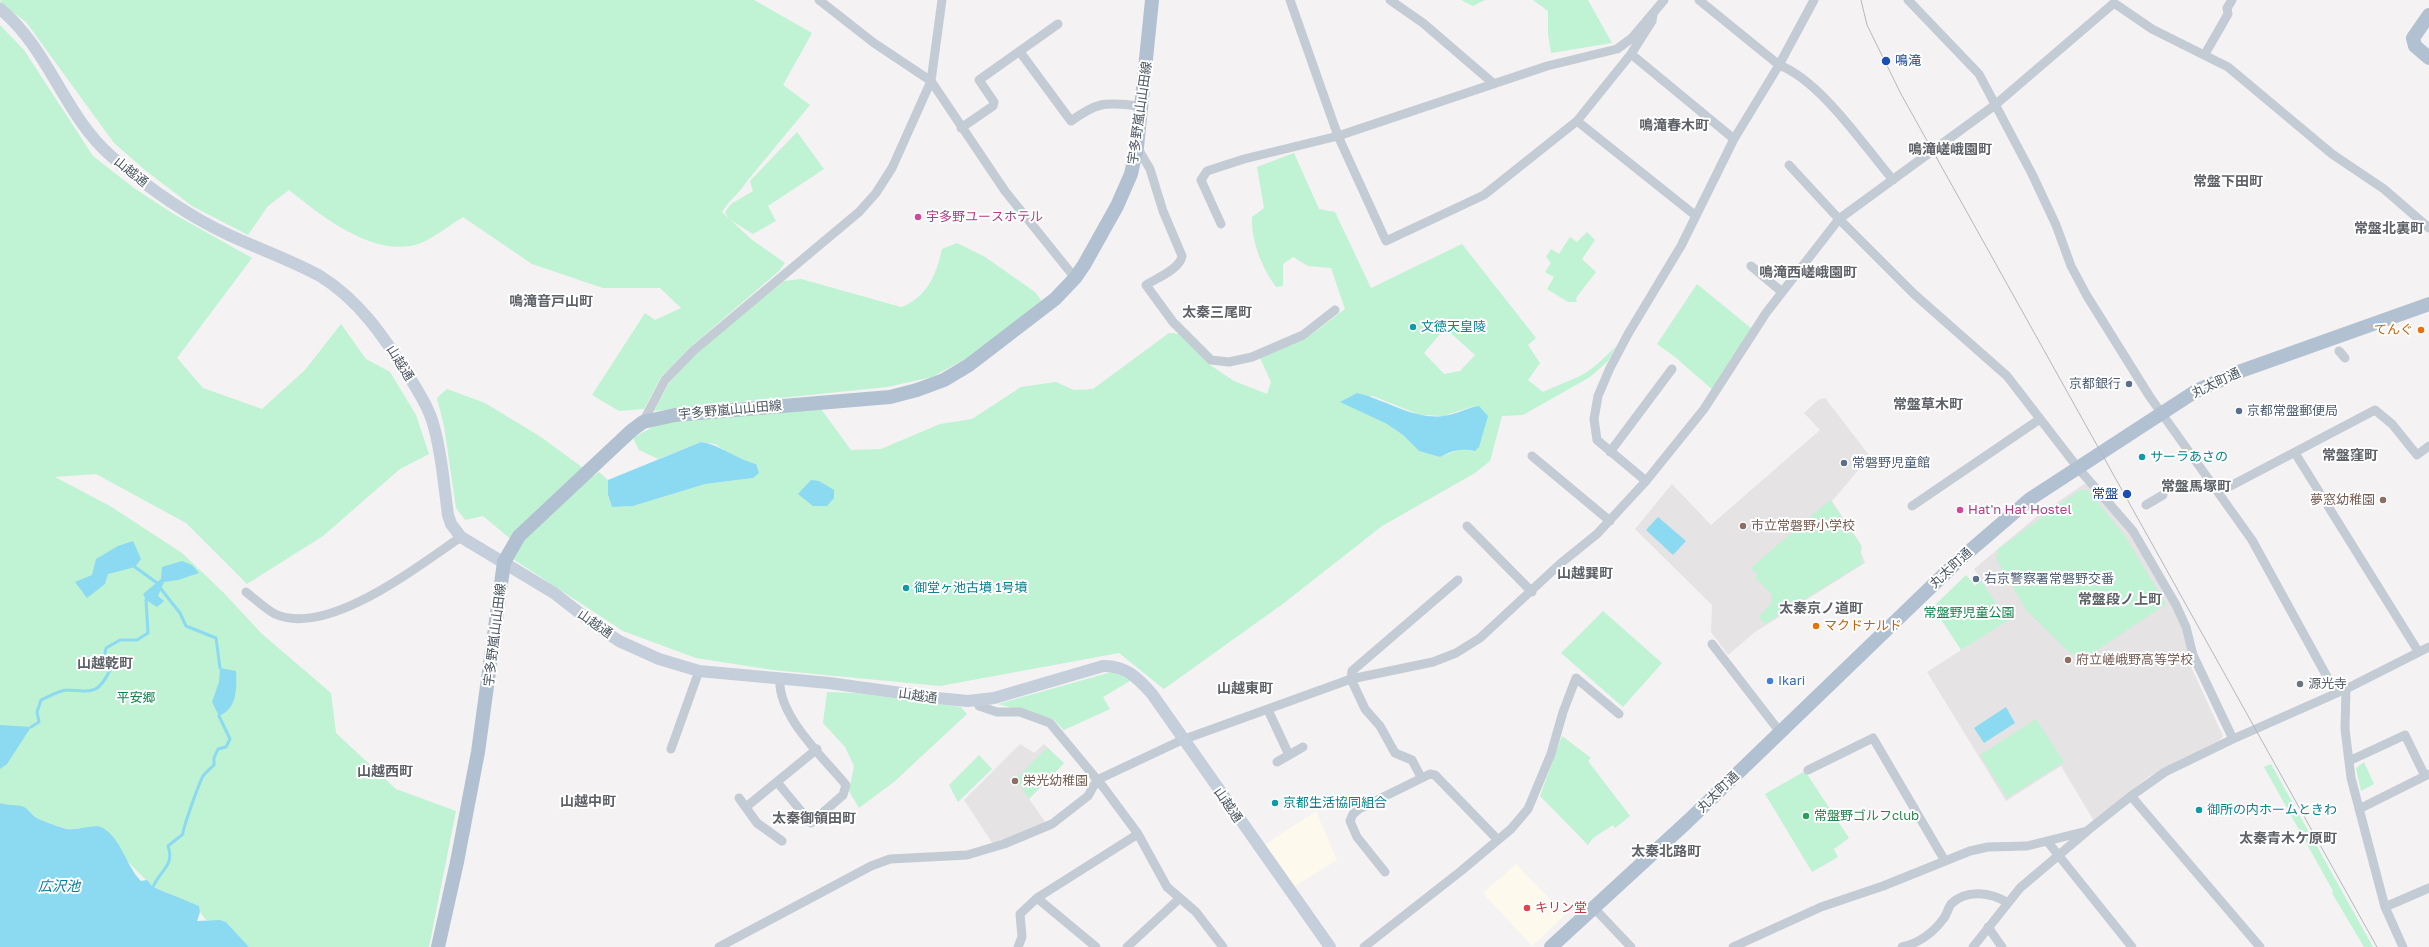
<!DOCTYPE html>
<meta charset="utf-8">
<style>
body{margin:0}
canvas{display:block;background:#f4f2f2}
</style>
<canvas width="2429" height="947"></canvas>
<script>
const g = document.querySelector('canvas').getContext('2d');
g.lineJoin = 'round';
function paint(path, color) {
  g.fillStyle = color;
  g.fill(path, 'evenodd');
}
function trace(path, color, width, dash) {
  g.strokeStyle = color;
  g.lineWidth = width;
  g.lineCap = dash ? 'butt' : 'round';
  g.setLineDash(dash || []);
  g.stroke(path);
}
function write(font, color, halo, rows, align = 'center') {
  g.font = font + ' "Golos Text","Noto Sans JP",sans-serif';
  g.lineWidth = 4;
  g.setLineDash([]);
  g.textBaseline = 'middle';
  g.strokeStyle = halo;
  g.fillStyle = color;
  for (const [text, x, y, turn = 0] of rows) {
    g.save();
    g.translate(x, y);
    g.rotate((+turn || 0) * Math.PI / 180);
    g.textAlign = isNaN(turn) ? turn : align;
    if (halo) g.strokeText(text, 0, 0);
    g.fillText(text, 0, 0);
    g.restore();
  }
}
const commercial = new Path2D(`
 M1316,811L1337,860L1292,888L1263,846Z
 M1516,864L1565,915L1532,946L1483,893Z`);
const education = new Path2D(`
 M1825,398L1872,459L1862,466L1832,501L1862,546L1861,552L1865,563L1755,632L1728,655L1711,632L1712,605L1635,529L1672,484L1711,525L1820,430L1804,413L1818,400Z
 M2084,484L2089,485L2129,533L2170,603L2180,622L2192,669L2223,736L2220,740L2148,777L2094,821L2061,766L2006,801L1927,672L2006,621L1974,569L2036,517Z
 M1020,744L1034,753L1044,744L1064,763L1029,799L1046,823L993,844L964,800Z`);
const green = new Path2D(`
 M1,0H754L812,33L783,85L810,105L747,181C740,193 729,200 722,212L751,239L785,263L779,271L689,348L661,377L644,409L619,411L592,395L645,313L655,320L681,308L660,288H603L532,264L463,217C450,225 435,237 421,243C375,260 322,216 289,190L268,206L248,235L192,206L145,170L114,143L26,22L0,3Z
 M1461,0H1485L1473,6Z
 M1533,0H1588L1612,43L1551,53L1548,34V11Z
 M0,25L24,50L93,156L134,188L172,213L252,258L177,358L203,388L262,409L305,370L341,324L366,359L390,372L416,415L429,454L400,469L323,536L247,584L186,523L96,474L55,477L110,506L182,553L223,592L261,633L331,693L336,733L396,789L456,811L429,947H249L226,922L206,920L200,912L168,893L153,887L126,860L114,839L90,828L69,829L41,821L0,803Z
 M797,132L824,169L768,206L776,221L753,234L729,219L725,212L731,204L753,191L750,181Z
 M1294,153L1319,209L1335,212L1371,288L1462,244L1536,338L1528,345L1540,363L1528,380L1543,392C1555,386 1567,382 1578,377C1593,370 1605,357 1616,346L1608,361L1590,377L1523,415L1502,416L1490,461L1475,473L1382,526L1284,603L1164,689L1119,653L940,686L773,670L696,658L623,631L513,559L519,546L483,516L465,520L456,508L444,426L437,398L447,389L485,403L541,437L594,476L599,472L608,480V496L612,507L633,506L704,484L753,478L756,464L739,459L715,444L701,442L658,459L639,450L633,438L665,420L821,409L851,450L881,449L940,424L972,419L1021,387L1056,382L1074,390L1093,389L1169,333L1181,334L1210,365L1234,381L1267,394L1271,382L1260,358L1312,334L1345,309L1331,268L1308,266L1293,257L1283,264V286L1276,287C1262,268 1251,241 1252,217L1264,208L1257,167ZM1445,328L1475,355L1460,371L1444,374L1424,353ZM1373,396L1420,415L1443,416L1471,407L1475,451L1461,449L1440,457L1419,451L1403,435L1387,424L1341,402Z
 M1587,232L1595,240L1582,259L1596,272L1576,298L1577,302H1568L1547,289L1554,277L1545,272L1551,263L1546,257L1551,249L1559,254L1570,237L1577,242Z
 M957,243L985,257L1035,292L1041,300L1040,305L967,358L932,377L887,387L654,411L669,383L696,353L784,281L801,279L901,307C927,298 937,273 942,249Z
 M1697,284L1752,329L1714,391L1675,357L1657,344Z
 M2080,490H2088L2125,536L2166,604L2088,656L2071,654L2027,611L1996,559L1998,549Z
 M1830,500L1861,546L1860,553L1863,563L1765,624L1759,617L1771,603L1772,595L1755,577L1758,575L1751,568Z
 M1966,575L1975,586L1981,580L2007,621L1961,650L1933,607Z
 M1603,611L1662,663L1623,707L1561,653Z
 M1115,671L1130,681L1103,697L1110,709L1064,730L1053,719L998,704Z
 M827,692L856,693L961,707L967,714L895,781L859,808L849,791L854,766L845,747L823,723Z
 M2036,719L2064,762L2007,798L1980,755Z
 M1562,736L1591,758L1588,761L1630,816L1615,828L1613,825L1593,838L1588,845L1540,796Z
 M1047,748L1064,763L1029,799L1016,779Z
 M979,755L992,769L958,802L949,785Z
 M2364,762L2374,784L2361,791L2356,768Z
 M2271,764L2373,947H2364L2332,893L2333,891L2264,767Z
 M1805,771L1849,838L1834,849L1838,857L1812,872L1765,794Z`);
const water = new Path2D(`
 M1357,393C1384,399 1414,420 1443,416C1455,415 1466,408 1479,406L1488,416L1479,447L1475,451C1461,448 1453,450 1440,457L1419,451L1403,435L1387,424L1340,402Z
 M701,442C721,445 736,459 756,464L759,473L753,478L705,484L633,506L612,507L608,495V480Z
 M811,480L819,481L834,490V498L827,506H813L798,494Z
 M1658,517L1686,541L1673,555L1646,530Z
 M133,541L141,559L135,567L108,574L105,584L87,598L75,582L92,575L96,559L118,546Z
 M182,561L192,565L199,573L178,580L164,582L158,596L164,601L157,607L146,600L143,594L161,579L162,567Z
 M220,668L236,671C237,689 237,709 219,716L212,702L219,682Z
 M2006,707L2015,723L1984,743L1974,728Z
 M0,725L31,727L7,764L0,769Z
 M0,803C8,806 17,804 24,807C28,809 32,815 35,817C41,821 60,827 67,829C78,831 95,823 103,828C122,840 126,866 141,881L147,880L153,887L199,906L200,912L197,921L220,920L226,922L249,947H0Z`);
const stream = new Path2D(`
 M135,567L157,583
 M161,589L180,613L186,626L216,638L220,668
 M31,727L39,722L37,712L41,700C48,697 60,690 67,690C93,692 99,694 111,668L104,659L106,648L120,640H137L148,633L146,600
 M153,887C160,870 175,866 168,846L183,834C182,830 200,781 203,776C206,772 211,768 214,765V758L218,749L226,747L230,739L219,716`);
const street = new Path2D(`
 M819,0L874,43L931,81L1005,191L1075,278
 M1290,0L1338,136L1386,241L1484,195L1577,121L1631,54L1652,21L1653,14
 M1390,0L1423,23L1494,84
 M1699,0L1779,65C1821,81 1864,146 1893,180
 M1908,0L1979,74L2032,174L2056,225L2071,266L2087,296L2150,397L2252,540L2336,693
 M1020,52L1071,121C1100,100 1106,103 1141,106
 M1631,54L1734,139
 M2205,54L2228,14L2227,8L2232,0
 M1577,121L1696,216
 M961,128L993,106L994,102L979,80L1058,24
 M1137,147L1150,169L1163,211L1182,256C1180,269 1157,278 1146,285L1173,322L1211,360L1229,362L1252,357L1303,335L1335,310
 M1789,165L1839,219L1914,294L2007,376L2078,468L2133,531L2176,605L2186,627L2193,655L2233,739
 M1221,224L1201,180L1207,171L1244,159L1338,136L1547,66L1617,49L1632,38L1664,0
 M1751,266L1782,292
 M2339,351L2345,358
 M643,422L665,380L693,351L859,212L876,193L892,168L931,81L942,0
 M1610,452L1672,369
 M2295,453L2418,651
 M1532,456L1610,521
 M1646,481L1597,440L1594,419L1598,396L1610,368L1628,334L1681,246L1734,139L1779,65L1814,0
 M2219,492L2375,410L2392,424L2417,455L2429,446
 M2146,505L2163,495
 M1912,506L2040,419
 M1467,526L1532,592
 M246,592C255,599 264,608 275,614C328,638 419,565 461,537
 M1712,644L1780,732
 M2346,689L2345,729L2351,778L2385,907L2403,947
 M978,699L979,706L997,712H1020L1050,723L1104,788L1138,834L1167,887L1196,912L1223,947
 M1268,710L1289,755
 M671,749L699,671
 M2349,761L2405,735L2425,776
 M1277,762L1303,747
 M1808,770L1873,738L1945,861
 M1421,777L1412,760L1395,753L1380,726L1365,709L1351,679L1352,671L1458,580
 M777,782L811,823L843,795L846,785C823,757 777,715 780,679
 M2131,796L2260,947
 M739,798L757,823L782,841
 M746,807L817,749
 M2359,809L2429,774
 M2047,841L2132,947
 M1385,872L1357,837L1350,821L1353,814L1359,809L1430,774L1435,775L1498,840
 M1037,898L1096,947
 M1593,907L1631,947
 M2385,907L2429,888
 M1988,927L2002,947
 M719,947L871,866L890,859L967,855L1004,844L1052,824L1088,796L1097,780L1182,740L1351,679L1433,662L1456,653L1480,638L1561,563L1597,534L1646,481L1704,409L1766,313L1839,219L1995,105L2114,3L2152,29L2228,67L2332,154L2384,189L2429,228
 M1018,947L1022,937L1020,914L1037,898L1138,834
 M1127,947L1179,899
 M1364,947L1461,871L1511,829L1528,809L1551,754L1563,712L1576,678L1619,714
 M1733,947L1821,907L1883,886L1970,851L1988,847L2027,846L2087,831L2131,796L2165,772L2233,739L2346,689L2429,647
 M1902,947C1919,943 1934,932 1944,918C1947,914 1948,908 1951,904C1966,889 1991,892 2008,903
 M1973,947L2020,888L2086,832`);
const secondary = new Path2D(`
 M0,9C49,49 64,115 111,156C147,187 186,215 229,235C259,249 291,260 320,276C359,300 383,336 407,373C417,390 429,407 434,427C442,455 444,486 448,515L451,524L461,537L554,593L595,625L619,641L659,659L699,671L829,683L937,698L968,701L994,698L1103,666C1125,665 1138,678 1152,694L1330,947`);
const primary = new Path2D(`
 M2429,15L2413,38L2415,46L2429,58
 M438,947L457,862L478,752L504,562L519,536L631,431L643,422L675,415L890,397L917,390L944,380L969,365L1055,299L1075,278L1084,265L1117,206L1131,174L1137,147L1152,0
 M1551,947L1687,822L1959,560L2030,499L2196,391L2241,371L2429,304`);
const tram = new Path2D(`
 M1861,0L1867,25L1901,94L2377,947`);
const markers = [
 [1886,61,5,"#1a4fb4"],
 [918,217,4,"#d1479c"],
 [1413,327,4,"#0f9aa8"],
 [2421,330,4,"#e8710a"],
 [2129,384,4,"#5c6f8a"],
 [2239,411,4,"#5c6f8a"],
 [2142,457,4,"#0f9aa8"],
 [1844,463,4,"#5c6f8a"],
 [2127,494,5,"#1a4fb4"],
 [2383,500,4,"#8d6e63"],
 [1960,510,4,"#d1479c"],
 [1743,526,4,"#8d6e63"],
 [1976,579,4,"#5c6f8a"],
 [906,588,4,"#0f9aa8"],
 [1816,626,4,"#e8710a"],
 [2068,660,4,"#8d6e63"],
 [1770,681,4,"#3f7fe0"],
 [2300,684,4,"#6b7280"],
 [1015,781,4,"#8d6e63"],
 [1275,803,4,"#0f9aa8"],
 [2199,810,4,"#0f9aa8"],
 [1806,816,4,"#2e9e5b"],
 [1527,908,4,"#e0444e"]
];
const transitNames = [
 ["鳴滝",1895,61],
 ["常盤",2118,494,"right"]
];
const streetNames = [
 ["宇多野嵐山山田線",1140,113,-82],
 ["山越通",131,172,39],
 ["山越通",400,363,58],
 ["丸太町通",2216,383,-25],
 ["宇多野嵐山山田線",730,410,-5],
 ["丸太町通",1951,568,-43],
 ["山越通",595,624,35],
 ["宇多野嵐山山田線",495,635,-83],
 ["山越通",918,696,8],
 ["丸太町通",1718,792,-44],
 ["山越通",1228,805,55]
];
const hotelNames = [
 ["宇多野ユースホテル",926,217],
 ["Hat'n Hat Hostel",1968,510]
];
const cultureNames = [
 ["文徳天皇陵",1421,327],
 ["サーラあさの",2150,457],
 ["御堂ヶ池古墳 1号墳",914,588],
 ["京都生活協同組合",1283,803],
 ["御所の内ホームときわ",2207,810]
];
const foodNames = [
 ["てんぐ",2413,330],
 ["マクドナルド",1824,626,"left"]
];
const serviceNames = [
 ["京都銀行",2121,384,"right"],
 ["京都常盤郵便局",2247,411],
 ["常磐野児童館",1852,463],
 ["右京警察署常磐野交番",1984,579]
];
const educationNames = [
 ["夢窓幼稚園",2375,500,"right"],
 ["市立常磐野小学校",1751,526],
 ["府立嵯峨野高等学校",2076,660],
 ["栄光幼稚園",1023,781]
];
const parkNames = [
 ["常盤野児童公園",1969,613],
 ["平安郷",136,698]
];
const shopNames = [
 ["Ikari",1778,681]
];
const worshipNames = [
 ["源光寺",2308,684]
];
const leisureNames = [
 ["常盤野ゴルフclub",1814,816]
];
const healthNames = [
 ["キリン堂",1535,908]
];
const neighbourhoodNames = [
 ["鳴滝春木町",1674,126],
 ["鳴滝嵯峨園町",1950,150],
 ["常盤下田町",2228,182],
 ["常盤北裏町",2389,229],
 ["鳴滝西嵯峨園町",1808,273],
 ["鳴滝音戸山町",551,302],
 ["太秦三尾町",1217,313],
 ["常盤草木町",1928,405],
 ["常盤窪町",2350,456],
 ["常盤馬塚町",2196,487],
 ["山越巽町",1585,574],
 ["常盤段ノ上町",2120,600],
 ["太秦京ノ道町",1821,609],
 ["山越乾町",105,664],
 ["山越東町",1245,689],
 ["山越西町",385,772],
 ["山越中町",588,802],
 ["太秦御領田町",814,819],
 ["太秦青木ケ原町",2288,839],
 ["太秦北路町",1666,852]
];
const waterNames = [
 ["広沢池",59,887]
];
paint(commercial, '#fdf9ed');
paint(education, '#e5e3e4');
paint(green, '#c0f2d4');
paint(water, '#8bdaf1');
trace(stream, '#8bdaf1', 3);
trace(street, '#c3ccd4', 9);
trace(secondary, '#c4cfdb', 12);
trace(primary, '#b1c1d2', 14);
trace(tram, '#b4b7bd', 1);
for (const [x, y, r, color] of markers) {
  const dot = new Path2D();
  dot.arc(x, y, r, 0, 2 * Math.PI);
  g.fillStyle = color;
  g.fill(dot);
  trace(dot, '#fff', 1.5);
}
write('13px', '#164399', '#fff', transitNames, 'left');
write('13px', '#495561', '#fff', streetNames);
write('13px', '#b23c85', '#fff', hotelNames, 'left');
write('13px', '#0d838f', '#fff', cultureNames, 'left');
write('13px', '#c56008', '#fff', foodNames, 'right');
write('13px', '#4e5e75', '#fff', serviceNames, 'left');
write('13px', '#785e54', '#fff', educationNames, 'left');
write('13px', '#13834d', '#fff', parkNames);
write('13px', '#366cbe', '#fff', shopNames, 'left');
write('13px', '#5b616d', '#fff', worshipNames, 'left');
write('13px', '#27864d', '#fff', leisureNames, 'left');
write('13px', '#be3a42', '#fff', healthNames, 'left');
write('bold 14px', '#5e6268', '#fff', neighbourhoodNames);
write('italic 14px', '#077c9f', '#fff', waterNames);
</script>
